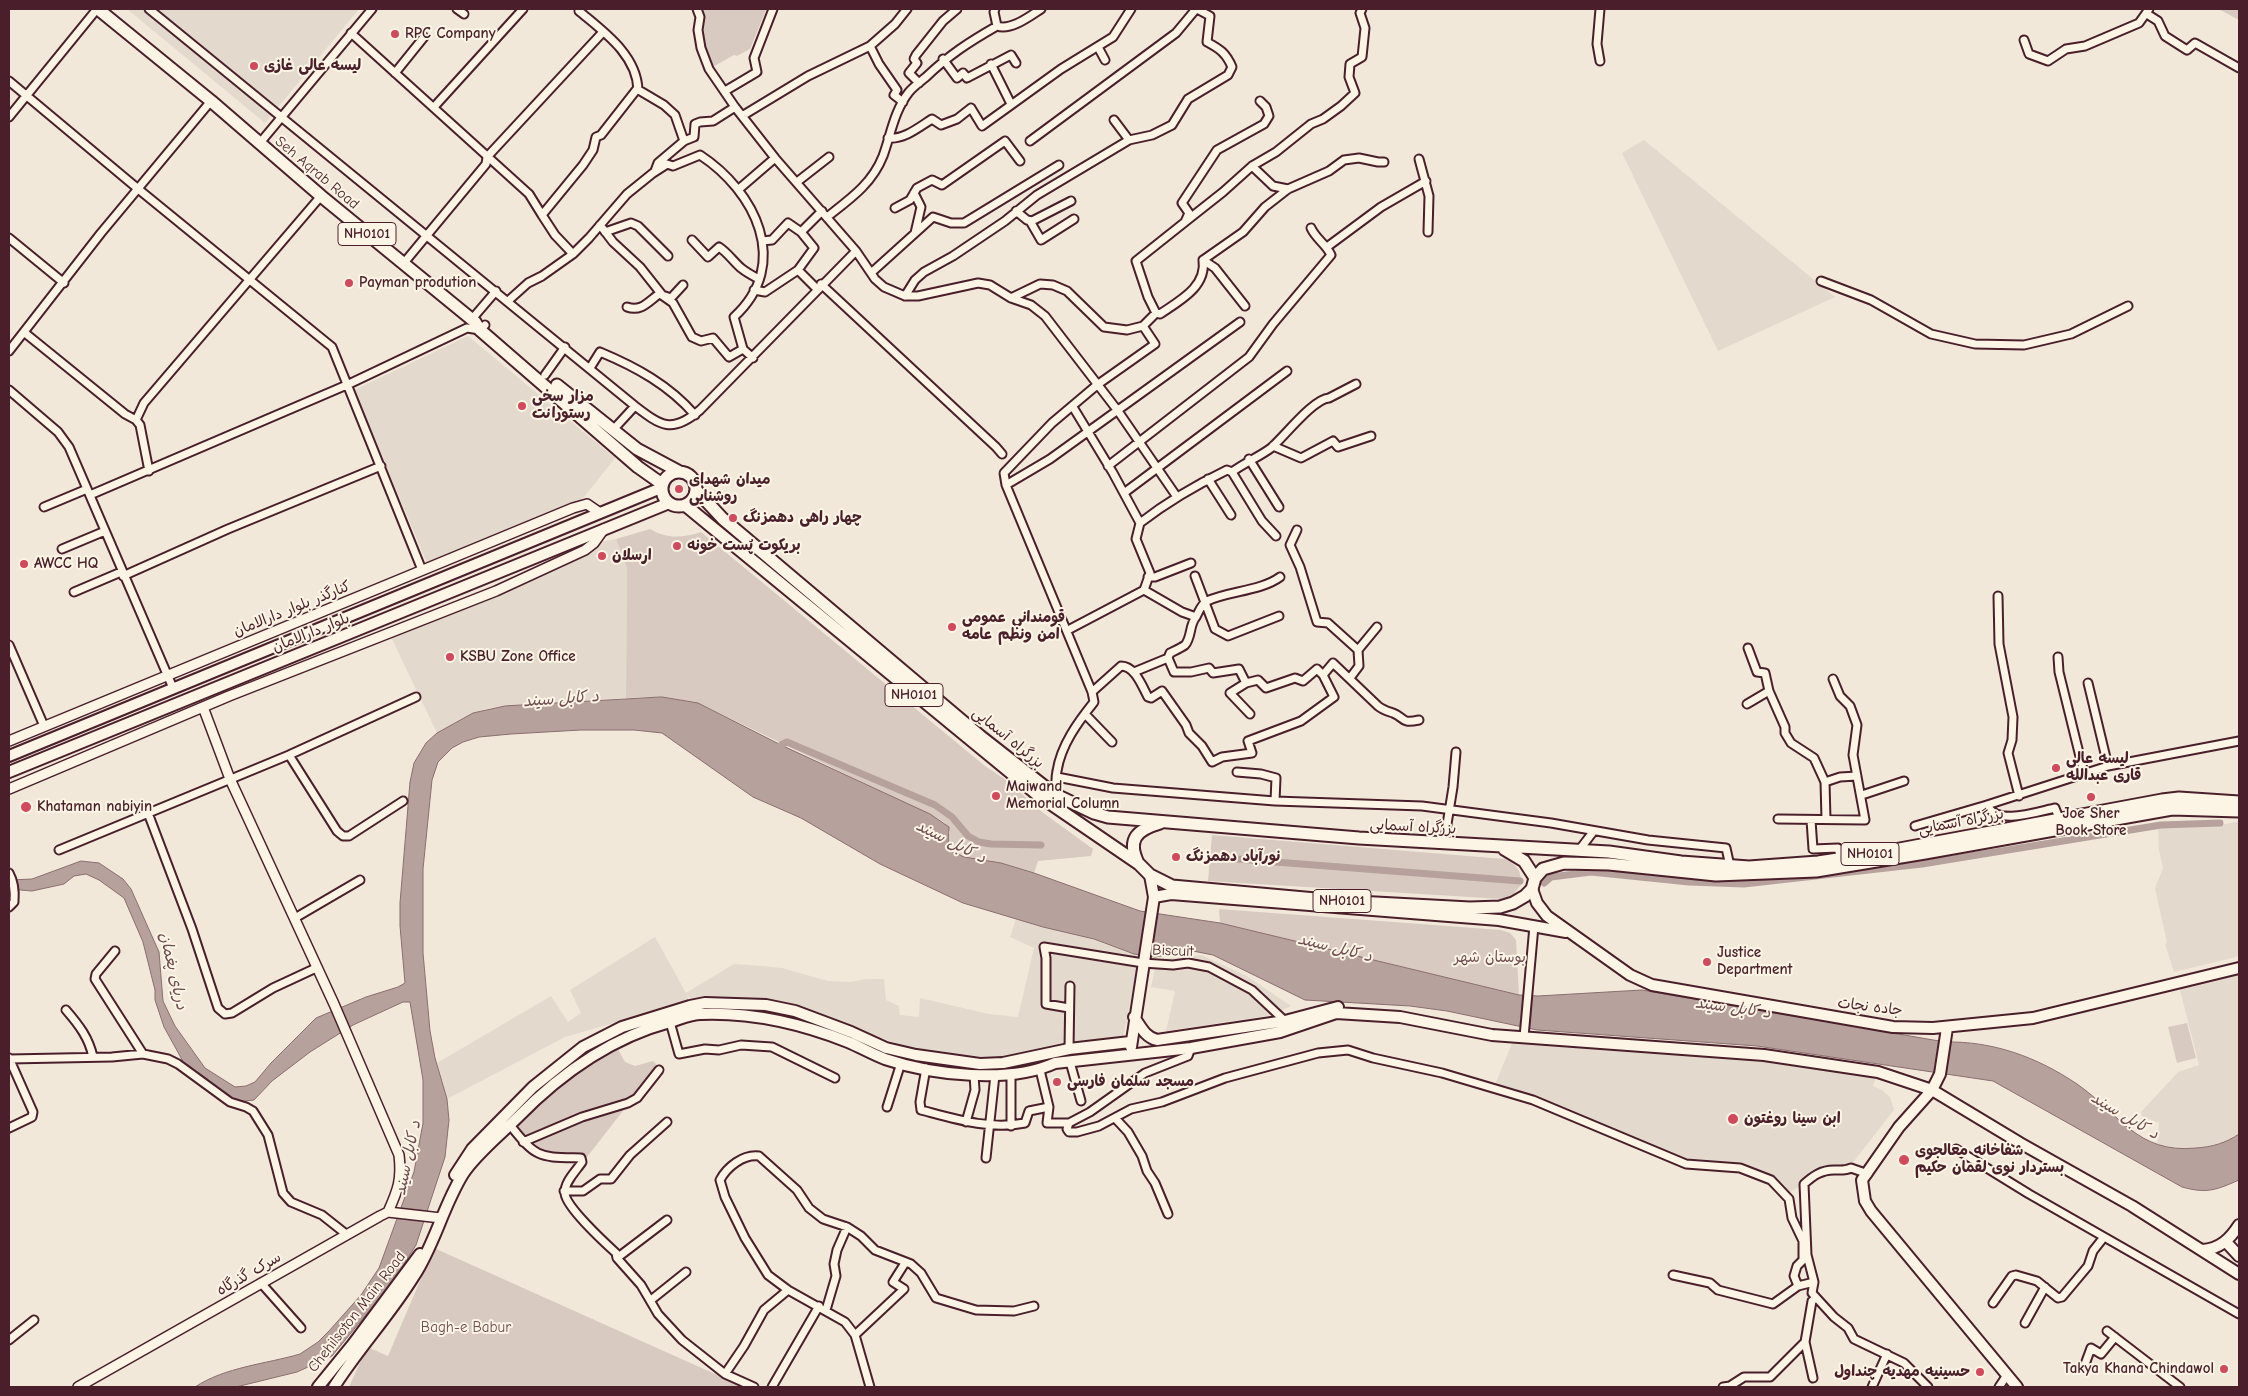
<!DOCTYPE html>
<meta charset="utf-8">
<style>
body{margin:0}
#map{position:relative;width:2248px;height:1396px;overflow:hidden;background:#f1e8da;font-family:"Comic Neue",sans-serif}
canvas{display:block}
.frame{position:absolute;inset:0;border:10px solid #4a1f2b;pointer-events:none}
</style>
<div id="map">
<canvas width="2248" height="1396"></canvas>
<div class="frame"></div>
</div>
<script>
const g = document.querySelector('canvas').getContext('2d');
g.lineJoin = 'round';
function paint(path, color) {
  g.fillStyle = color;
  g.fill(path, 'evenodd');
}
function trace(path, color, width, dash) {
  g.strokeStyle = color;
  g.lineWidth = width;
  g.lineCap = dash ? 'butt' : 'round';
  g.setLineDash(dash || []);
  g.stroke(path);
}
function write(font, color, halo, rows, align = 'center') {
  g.font = font + ' "Comic Neue","Playpen Sans Arabic",sans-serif';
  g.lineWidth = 4;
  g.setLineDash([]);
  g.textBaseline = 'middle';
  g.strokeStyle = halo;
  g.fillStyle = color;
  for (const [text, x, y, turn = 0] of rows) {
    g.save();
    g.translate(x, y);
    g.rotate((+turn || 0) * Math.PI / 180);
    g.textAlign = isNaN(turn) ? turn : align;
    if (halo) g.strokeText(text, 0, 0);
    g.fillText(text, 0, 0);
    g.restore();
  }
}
const built = new Path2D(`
 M127,9H359L265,123Z
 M1644,140L1835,297L1718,351L1622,153Z
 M468,336L615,458L584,497L568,508L427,563L354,390Z
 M616,539L627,568L626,698L491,708L473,713L437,733L389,633L496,591L594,543Z
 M2239,821V954L2236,957L2174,972L2165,944L2167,943L2155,888L2163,868L2159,850L2158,828L2216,826Z
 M1016,919L1084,936L1126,952L1143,956L1137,972L1123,1037L1088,1040L993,1058L912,1048L764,1001L693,1002L687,995L690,1006L631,1024L628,1019L565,1037L447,1099L437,1063L551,996L568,1022L581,1013L570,990L655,937L686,993L734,964L762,966L782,968L828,981L850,982L866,979H884L886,1000L899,1006L900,1015L919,1017L920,998L989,1014L1018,1017L1034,948L1010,937Z
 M1201,955L1247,976L1291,1006L1273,1015L1166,1031L1175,991L1151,987L1157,960Z
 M2239,973V1134L2223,1143L2201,1148L2170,1149L2157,1145L2159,1123L2142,1116L2141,1112L2178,1072L2199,1065L2179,986Z
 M1515,1036L1628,1045L1878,1072L1873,1086L1882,1090L1890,1097L1894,1110L1847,1170H1832L1786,1194L1755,1173L1698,1165L1494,1087Z`);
const green = new Path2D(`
 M697,9H760L766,10L750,49L737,56L734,55L709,69Z
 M2219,9H2239V20L2237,19Z
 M650,529C667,539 683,538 701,532L985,766L1006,780L1042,812L1093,849L1091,856L1038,861L1034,873L1001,863L964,857L949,848L948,839L950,832L945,823L937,818L698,703L662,697L626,698L627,568L616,539Z
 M1212,835L1505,859C1517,865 1522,871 1521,885L1511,897L1502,899L1208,881Z
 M1219,909L1501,930L1510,933L1516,940L1519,995L1220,923Z
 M2187,1023L2196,1058L2177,1063L2168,1027Z
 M615,1044L625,1062L635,1066L653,1061L658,1066L587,1157C579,1163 571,1161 561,1161C528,1160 527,1152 507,1128L545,1090Z
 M434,1248L744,1387H349L367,1347L388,1356Z`);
const water = new Path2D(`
 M662,697L698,703L781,745L930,814L949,827L948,846L951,851L964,857L1001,863L1034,873L1140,911L1220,923L1519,995L1538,996L1642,990L1945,1042C1993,1041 2037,1057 2077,1084C2120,1114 2137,1154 2196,1148C2212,1147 2226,1143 2239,1134V1180C2216,1190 2207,1194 2182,1187L1993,1081L1757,1046L1537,1030L1447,1011L1410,1006L1305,1000L1213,955L1193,951L1155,957L1134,954L1094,939L1043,927L963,903L880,864L801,818L753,797L662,733L634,730H581L511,734L479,737L463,742L452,748L438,762L432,780L423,869V953L430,1031L435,1058L447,1099L449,1120L445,1157L416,1245L392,1283L332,1356L297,1372L236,1387H195C225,1367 266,1364 300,1354L318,1342L329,1331L361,1295L379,1268L414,1172L423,1123V1080L410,1002H403L353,1025L310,1052L272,1081L254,1100L237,1102L185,1065L164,1027L155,1000V990L143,942L124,898L99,880L86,874L74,876L64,884L32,891L9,889V880L32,879L81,861L99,863L123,879L131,889L159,952L163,1001L175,1026L205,1068L235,1087L246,1086L255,1082L271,1063L316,1018L366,997L398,987L405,983L400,926V903L410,782L414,763L426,743L437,733L473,713L505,706Z`);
const canal = new Path2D(`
 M777,753L781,745L787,742L935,805L952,817L968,836L979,842L991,844L1041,845
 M1224,858L1520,881
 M1544,883L1551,877L1591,872L1689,882L1744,884L1922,864L2161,825L2220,823`);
const minor = new Path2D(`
 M149,9L635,406C661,426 672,434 700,410L856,251
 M457,9L464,14
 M697,9L700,17L698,30L701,48L709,69L735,107L775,158L856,251L875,279L884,287L905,296H918L978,283L990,285L1011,298L1031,305L1045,316L1118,411L1177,497
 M995,9L994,12L997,26
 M579,11C604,32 637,55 638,90
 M2147,14L2158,21L2165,36L2187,50L2195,43L2239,68
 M351,33L529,194L542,215
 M2024,40L2029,54L2048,61L2066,49L2085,46L2139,23L2149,9
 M870,46L879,64L897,90L894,95L903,102
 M1098,47L1105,60
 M943,59L957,78L963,73L967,78L1011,55L1016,63
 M1600,61L1597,44L1600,9
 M991,64L1011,104
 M395,73L424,37
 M9,81L137,188L332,347L422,570
 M919,83L909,73L917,63L914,59L916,55L943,21L957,9
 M725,91L757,72L754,58L773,9
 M434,107L523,9
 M742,116L808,76L870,46L895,24L907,9
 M9,117L97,9
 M1114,120L1129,140
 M888,138C904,140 919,127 932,119L941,125L957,119L971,108L982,126L1061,69L1113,37L1131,9
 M684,141L694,137L695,124L700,122L713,121L735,107
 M1030,141L1176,33L1196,9
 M259,144L372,9
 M1419,159L1429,196L1428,232
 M1252,166L1273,186L1288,189
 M797,182L829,157
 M739,189L775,158
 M914,193L921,207L915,233
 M895,208L910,200L917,188L932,180L942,185L1005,141L1020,161
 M1016,211L1027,220L1032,221L1071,201
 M827,217C850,199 872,184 883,156C891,134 894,111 909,92C913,87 920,82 926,77C949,55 969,42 997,26C1011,31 1030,16 1041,9
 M1030,221L1041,240L1074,219
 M1185,222L1223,192L1252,166L1276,152L1311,124L1323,119L1341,106L1355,93L1349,77L1350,64L1362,57L1365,28L1360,13L1362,9
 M600,225L613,242L640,267L663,296L673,303L692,337L701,341L713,338L729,357L743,349
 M605,232L631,223L638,226L668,256
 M9,238L64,283
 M692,240L708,257L719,247C728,253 733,261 741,268C746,272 753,276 759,279
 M762,241L772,240L788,223L801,232L822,211
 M1327,247L1381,207L1426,181
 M573,254L555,235L542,215L583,165L593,150L596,137L601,135L637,89L664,105L675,115L684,141L658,163L655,171
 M1203,260L1215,268L1245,306
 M403,264L486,164L487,157L603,32
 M798,270L814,248L801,232
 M871,273L933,217L951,223H964L1059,165
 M1821,281L1871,300L1931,334L1975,344L2024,345L2071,334L2128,306
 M821,284L996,447L1002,454
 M754,290L765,292L798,270L817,289
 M905,296L915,280L924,272L953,256L1005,221L1037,195L1129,140L1152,135L1172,125L1188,99L1228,75L1232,67C1226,53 1220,49 1207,42L1210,16L1197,9
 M1011,298L1040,284L1053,285L1067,291L1104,327L1127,330L1143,326L1156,313L1160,314C1179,301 1207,287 1203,260L1243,232L1265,207L1288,189L1329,171L1344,160L1359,158L1378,162H1384
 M508,301L528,283L542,276L573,254L589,238L627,194L653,173L667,164L673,166L700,155C755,191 792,264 734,317L743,349L753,358
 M627,307C641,312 648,302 659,294L671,298L683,285
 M1156,313L1148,297L1136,261L1185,222L1189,213L1182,203L1217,150L1264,124L1269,116L1266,107L1260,101
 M472,319L496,291
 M25,333L125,414L136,420L140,425L149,471
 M9,351L101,233L211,101
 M590,368L600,352C636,367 669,385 695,415
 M545,375L565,347
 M9,390L58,432L69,447L173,688
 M1073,407L1113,473L1140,523
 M136,420L144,403L321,196
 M612,431L635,406
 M1273,446L1301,458L1333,441L1338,447L1371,436
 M1249,459L1279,507
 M1108,466L1249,357L1273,324L1331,255C1326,244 1316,239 1311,228
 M1232,472L1262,521L1276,536
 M1208,479L1231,515
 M1006,485L1050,459L1240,322
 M1124,493L1287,371
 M90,495L349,384L467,328L480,330L485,325
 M44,507L87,489
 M1297,530L1290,545L1300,567L1317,622L1328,623L1358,650
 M62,549L105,531
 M123,576L228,529L381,466
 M1195,576L1215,629L1228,636L1279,616
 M1148,577H1155L1191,563
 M1144,590L1182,612L1196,617C1189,625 1192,637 1185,645C1181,648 1174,651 1170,653L1168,658
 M74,592L121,572
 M1998,596L1999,644L2013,717L2012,740L2008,753L2019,796
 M1196,617C1198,613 1202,603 1207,601C1228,591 1261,591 1280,577
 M1068,630L1144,590L1150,573L1136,539L1140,523C1167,502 1196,485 1227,470L1232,472C1244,463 1259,457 1271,448C1284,437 1313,399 1329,398L1356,384
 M9,645L44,726
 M1748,648L1757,672L1765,673L1769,691L1785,727V733L1791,743L1814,758L1825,782L1826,819
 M2058,657L2059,672L2084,773
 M1323,675L1333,663L1378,706C1383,710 1387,711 1393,713C1406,718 1400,724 1419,720
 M1350,678L1359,666L1358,650L1377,627
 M1246,683L1230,693L1250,714
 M2088,683L2108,766
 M1092,692L1121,666C1135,666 1142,686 1148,697L1151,698L1162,691L1186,725L1189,733L1202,746L1212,762L1222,757L1252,753L1248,741L1301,721L1334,697L1323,675L1317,669L1303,681L1295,678L1266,688L1258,680L1246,683L1239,669L1213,673L1209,668L1191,672H1174L1168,658L1134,672
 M1747,704L1769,691
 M1085,714L1112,742
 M289,755L337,831L343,836H349L403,801
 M1237,772L1261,774L1276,778L1275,801
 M1057,777L1113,788L1275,801L1422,806L1551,823L1648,840L1726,848L1730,866
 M1825,782L1840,777L1857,776
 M1054,794C1057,785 1055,780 1057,771C1061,745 1078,722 1094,702L1092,692L1006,485L1004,473L1052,423L1097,385L1155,344L1143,326
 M1862,795L1904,781
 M148,813L192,929L218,1008L225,1014L232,1013L273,988L316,968
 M2059,818L2055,808C2036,812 1997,826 1987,805L2108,766L2239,741
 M1778,819L1865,820L1853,755L1857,725L1850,706L1840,696L1833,679
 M1811,820L1813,849L1838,848L1841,859
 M1915,826L1987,805
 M1444,843L1453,787L1456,752
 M1580,849L1593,832
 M59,850L289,755L416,697
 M9,873C14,882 15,891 14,902L9,907
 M295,918L360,880
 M115,951L96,974L95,979L143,1054
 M1069,1008L1046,1004V958L1044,947L1143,963L1173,965L1188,963L1209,967L1252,990L1285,1021
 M66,1010C79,1025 89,1038 93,1057
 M670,1022L679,1054L705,1049L719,1050L741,1045L772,1047L835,1078
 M1524,1037L1534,926
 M1191,1048L1188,1056L1145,1073L1090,1112L1069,1123L1067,1129L1069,1132H1077L1099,1126L1131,1109L1162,1102L1225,1078L1318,1053L1348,1050L1373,1058L1442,1073L1533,1100L1686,1164L1740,1168L1771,1180L1789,1199L1792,1218L1803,1241V1260L1797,1266L1794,1276L1798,1286L1814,1282
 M1069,1049L1070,986
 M9,1058L33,1112L32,1117L9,1128
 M9,1059L112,1057L143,1054L168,1059L178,1064L230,1102L246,1107L253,1111L268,1135L283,1193L291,1202L322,1215L346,1234
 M1070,1062L1081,1101
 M926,1068L920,1102L921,1110C955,1119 989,1130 1025,1123L1029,1111L1049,1107L1047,1123H1069
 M1040,1070L1049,1107
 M887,1107L901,1063
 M1115,1118L1128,1132L1142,1156L1147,1171L1155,1183L1168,1214
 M966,1122L975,1090L974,1075
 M510,1125C537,1159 539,1157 581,1158L582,1162C577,1170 564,1182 565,1193C565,1206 605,1243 616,1253L617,1258L641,1285L658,1314L682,1340L725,1374L754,1387
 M1011,1126V1074
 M523,1142L582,1117L628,1103L637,1098L659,1070
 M1956,1149L2029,1194L2239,1314
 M986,1158L995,1075
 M1868,1174L1851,1168C1845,1171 1840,1170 1834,1170C1821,1170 1813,1176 1804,1184L1807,1255L1814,1282L1812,1293L1834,1317L1848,1328L1854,1339L1904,1363L1928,1387
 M564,1191H583L600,1179H611L630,1155L667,1122
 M617,1258L667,1220
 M1673,1275L1710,1283L1718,1290L1773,1304L1798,1286
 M261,1283L301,1328
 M651,1300L686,1272
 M1993,1303L2012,1276L2016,1275L2037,1281L2058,1298L2062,1297L2088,1266L2093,1251L2104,1237
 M826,1310L836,1276L834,1264L837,1250L847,1227
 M2025,1323L2045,1287
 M2107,1331L2180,1387
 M855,1335L904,1289L893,1282L905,1263
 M9,1340L34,1320
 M1805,1342L1813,1378
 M2084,1367L2091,1348L2101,1354L2115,1337
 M725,1374L744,1346L764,1310L788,1290
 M772,1387L819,1306
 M870,1387L855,1335L845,1322L788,1290L768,1275L745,1238L725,1197L720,1180C727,1167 743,1154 759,1156L797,1190L809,1208L823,1219L847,1227L861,1236L875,1250L911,1264L921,1273L936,1298L976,1310L1014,1311L1034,1306
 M1723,1387L1730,1386L1744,1377H1770L1805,1342L1812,1301L1816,1298
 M1872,1387L1887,1354
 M1999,1387L2007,1375`);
const tertiary = new Path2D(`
 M203,707L230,779L334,1004L399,1155C402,1179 398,1190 388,1212
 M9,741L573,508L587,504L600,513
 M9,789L229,696L496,591L585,550L594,543L604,529
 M78,1387L380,1216L388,1212L441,1218`);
const secondary = new Path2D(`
 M9,756L661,488
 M9,772L669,503
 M1532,889L1537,903L1547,916L1630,975L1652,985L1893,1027L1933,1028L2033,1018L2239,968
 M1154,897L1171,894L1499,920L1566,932
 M1134,1017C1141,1027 1145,1037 1157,1040L1285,1021L1338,1007
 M1947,1028L1940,1074L1932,1090L1899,1127L1862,1180L1865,1201L1871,1211L2017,1387
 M1131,1047L1154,897L1150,875
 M455,1175L472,1149L533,1087L583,1047L622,1027L690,1006L705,1003L766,1005L795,1011L851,1032L886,1048L916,1055L980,1064L1003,1063L1069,1049L1130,1042
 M2226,1242L2239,1256
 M2202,1250C2220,1249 2230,1239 2239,1225
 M318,1387L353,1344L420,1254
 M334,1387C358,1349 390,1315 414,1276C435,1244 443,1206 463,1174C476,1154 501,1134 517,1118C560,1074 610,1038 670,1022C680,1019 691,1014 701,1014C753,1012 800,1023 848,1042C860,1047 872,1054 885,1059C932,1075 1010,1084 1055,1063L1191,1048L1280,1032L1336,1013L1400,1017L1492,1035L1764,1055L1878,1072L1932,1090L2020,1143L2132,1206L2239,1274`);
const trunk = new Path2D(`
 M98,9L211,101L321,196L475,322L480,330L638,467L662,484
 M557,385L637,449L680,472
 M662 489a17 17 0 1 1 34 0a17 17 0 1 1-34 0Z
 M696,490L723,519L980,736L1054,794L1094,813L1108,817L1359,838L1609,852L1681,862L1749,867L1818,862L1878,853L2162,800L2179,798L2239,802
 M685,505L1038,795L1139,864L1150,875L1172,886L1338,901L1470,908L1500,907L1513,903L1525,896L1532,889L1535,878L1543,869L1564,863L1609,864L1716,875L1816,871L1925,853L2172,809L2239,811
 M1504,849L1524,861L1535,878
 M1138,863C1127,840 1136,830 1160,823`);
const markers = [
 [395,34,5,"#d1495b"],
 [254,66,5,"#d1495b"],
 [349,283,5,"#d1495b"],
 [522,406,5,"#d1495b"],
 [679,489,5,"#d1495b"],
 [733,518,5,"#d1495b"],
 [677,546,5,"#d1495b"],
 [602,556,5,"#d1495b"],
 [24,564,5,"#d1495b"],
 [952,627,5,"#d1495b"],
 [450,657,5,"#d1495b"],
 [2056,768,5,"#d1495b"],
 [996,796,5,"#d1495b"],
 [2091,797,5,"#d1495b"],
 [26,807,6,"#d1495b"],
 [1176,857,5,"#d1495b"],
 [1707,962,5,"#d1495b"],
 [1057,1082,5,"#d1495b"],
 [1733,1119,6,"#d1495b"],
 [1904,1160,6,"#d1495b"],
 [2224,1369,5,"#d1495b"],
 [1980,1372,5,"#d1495b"]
];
const shields = [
 [367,234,58],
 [914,695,58],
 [1870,854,58],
 [1342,901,58]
];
const shieldNames = [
 ["NH0101",367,234],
 ["NH0101",914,695],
 ["NH0101",1870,854],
 ["NH0101",1342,901]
];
const poiNames = [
 ["RPC Company",405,34],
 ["لیسه عالی غازی",264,66],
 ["Payman prodution",359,283],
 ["مزار سخی",532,397],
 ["رستورانت",532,414],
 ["میدان شهدای",689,480],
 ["روشنایی",689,497],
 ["چهار راهی دهمزنگ",743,518],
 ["بریکوت پُست خونه",687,546],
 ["ارسلان",612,556],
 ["AWCC HQ",34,564],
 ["قومندانی عمومی",962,618],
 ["امن ونظم عامه",962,635],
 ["KSBU Zone Office",460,657],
 ["لیسه عالی",2066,759],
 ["قاری عبدالله",2066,776],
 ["Maiwand",1006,787],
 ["Memorial Column",1006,804],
 ["Khataman nabiyin",37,807],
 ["Joe Sher",2091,814,"center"],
 ["Book Store",2091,831,"center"],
 ["نورآباد دهمزنگ",1186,857],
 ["Justice",1717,953],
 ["Department",1717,970],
 ["مسجد سلمان فارسی",1067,1082],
 ["ابن سینا روغتون",1744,1119],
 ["شفاخانه معالجوی",1915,1151],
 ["بستردار نوی لقمان حکیم",1915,1168],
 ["Takya Khana Chindawol",2214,1369,"right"],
 ["حسینیه مهدیه چنداول",1970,1372,"right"]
];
const streetNames = [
 ["Seh Aqrab Road",317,173,40],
 ["کنارگذر بلوار دارالامان",292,609,-22],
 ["بلوار دارالامان",311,633,-22],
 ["بزرگراه آسمایی",1008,738,39],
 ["بزرگراه آسمایی",1961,822,-11],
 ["بزرگراه آسمایی",1413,827,3],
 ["Biscuit",1173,951,2],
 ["جاده نجات",1870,1007,7],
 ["سرک گذرگاه",249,1274,-30],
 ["Chehilsoton Main Road",357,1312,-52]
];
const parkNames = [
 ["بوستان شهر",1490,958],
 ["Bagh-e Babur",466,1328]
];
const waterNames = [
 ["د کابل سيند",561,699,-4],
 ["د کابل سيند",951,842,27],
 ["د کابل سيند",1335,948,14],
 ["دریای پغمان",173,971,77],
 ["د کابل سيند",1733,1008,8],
 ["د کابل سيند",2125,1116,31],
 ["د کابل سيند",408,1158,-78]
];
paint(built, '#e4d9cd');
paint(green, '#d8cac0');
paint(water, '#b6a19c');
trace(water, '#8b6d6f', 1);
trace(canal, '#b6a19c', 7);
trace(minor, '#4a1f2b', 11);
trace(tertiary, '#4a1f2b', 12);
trace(secondary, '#4a1f2b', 14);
trace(trunk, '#4a1f2b', 15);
trace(minor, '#fcf5e5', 7);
trace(tertiary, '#fcf5e5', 9);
trace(secondary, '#fcf5e5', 10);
trace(trunk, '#fcf5e5', 11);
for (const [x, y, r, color] of markers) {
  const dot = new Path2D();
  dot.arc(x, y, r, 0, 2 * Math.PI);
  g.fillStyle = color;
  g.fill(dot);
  trace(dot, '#fcf5e5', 2);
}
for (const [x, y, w] of shields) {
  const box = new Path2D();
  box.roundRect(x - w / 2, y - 11.5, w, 23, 4);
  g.fillStyle = '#fcf5e5';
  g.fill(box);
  trace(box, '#4a1f2b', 1);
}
write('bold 14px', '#4a1f2b', null, shieldNames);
write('bold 15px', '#4a1f2b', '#fcf5e5', poiNames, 'left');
write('15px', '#4a1f2b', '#fcf5e5', streetNames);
write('15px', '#6e4a50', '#fcf5e5', parkNames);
write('italic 16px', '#704c53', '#fcf5e5', waterNames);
</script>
